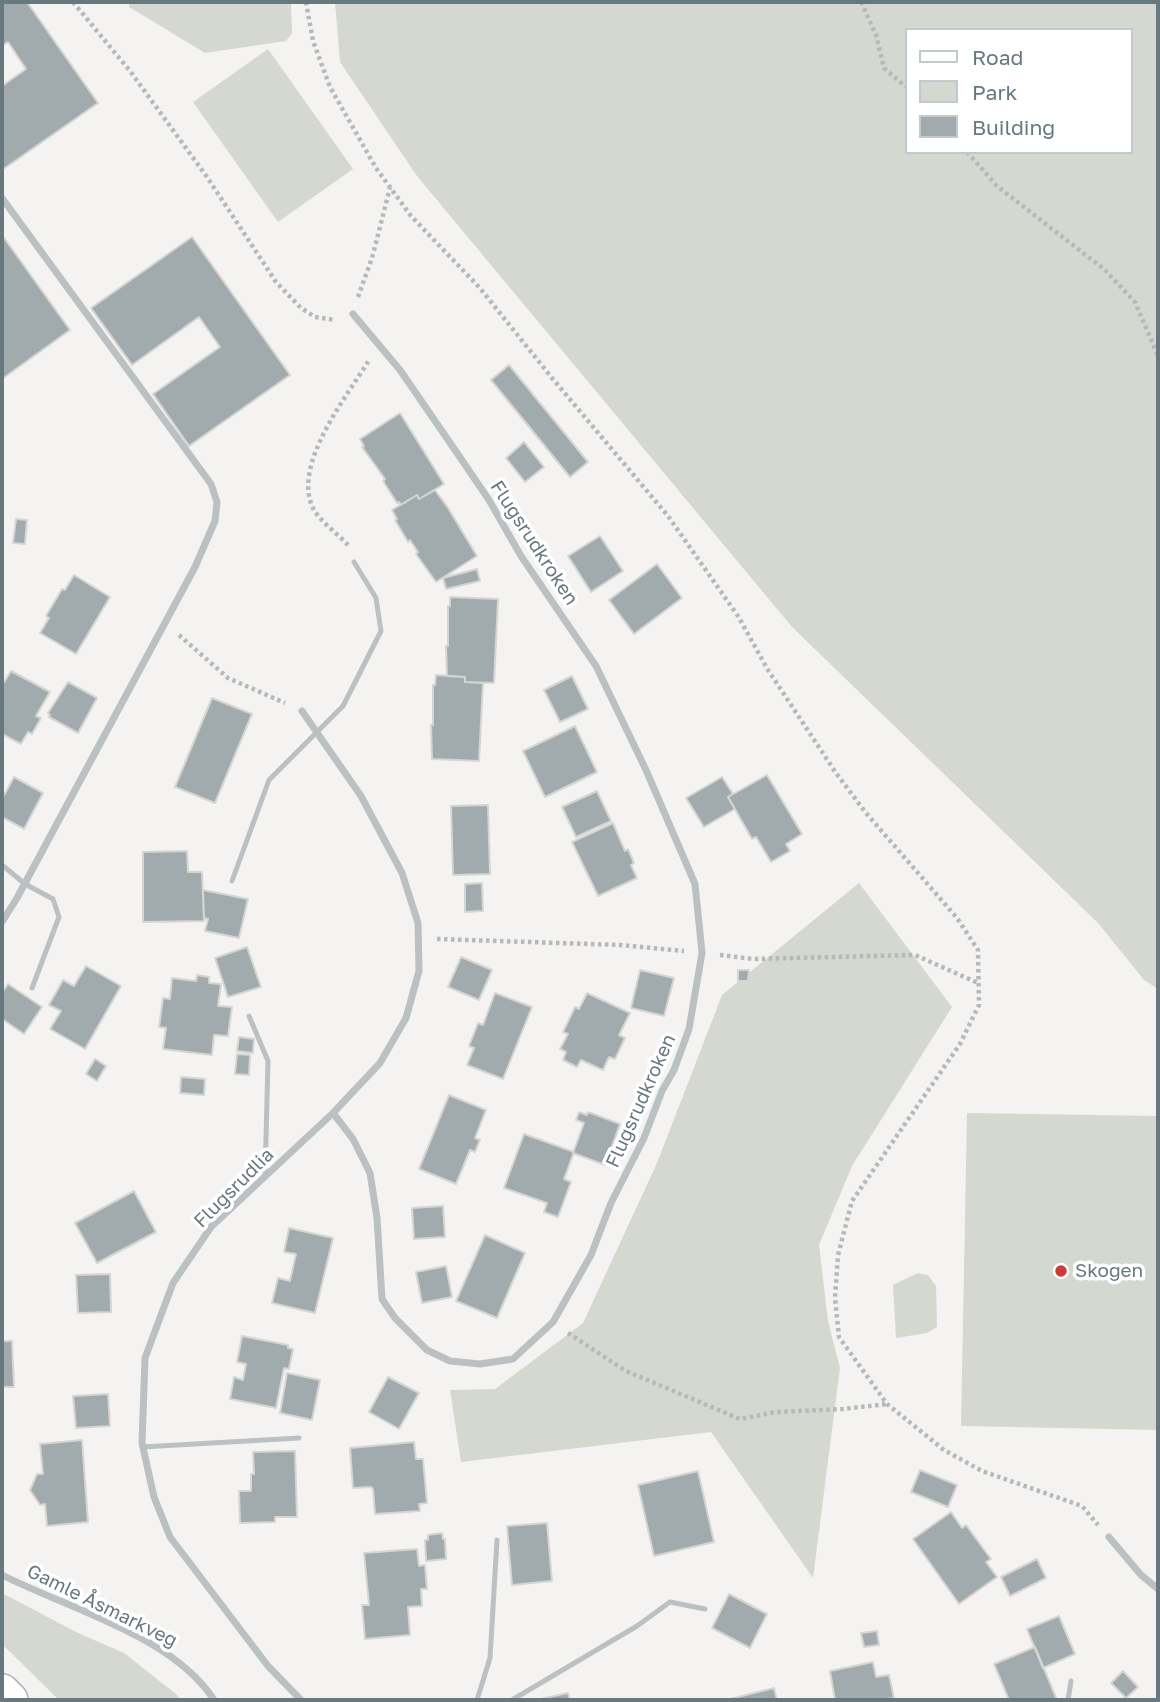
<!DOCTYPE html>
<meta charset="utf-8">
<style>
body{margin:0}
#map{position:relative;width:1160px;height:1702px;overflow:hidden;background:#f4f3f1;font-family:"Golos Text",sans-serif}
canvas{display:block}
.frame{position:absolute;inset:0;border:4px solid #67797e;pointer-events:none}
.legend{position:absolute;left:905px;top:28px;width:228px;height:126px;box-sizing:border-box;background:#fff;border:2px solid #c2c9cb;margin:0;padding:9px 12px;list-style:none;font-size:21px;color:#67797e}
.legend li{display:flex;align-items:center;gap:14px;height:35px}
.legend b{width:35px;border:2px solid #c2c9cb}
</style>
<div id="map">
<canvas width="1160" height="1702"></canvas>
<div class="frame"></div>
<ul class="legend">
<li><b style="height:9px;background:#fff"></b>Road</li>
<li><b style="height:19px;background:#d5d8d0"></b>Park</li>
<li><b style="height:19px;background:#a1abad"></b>Building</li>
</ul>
</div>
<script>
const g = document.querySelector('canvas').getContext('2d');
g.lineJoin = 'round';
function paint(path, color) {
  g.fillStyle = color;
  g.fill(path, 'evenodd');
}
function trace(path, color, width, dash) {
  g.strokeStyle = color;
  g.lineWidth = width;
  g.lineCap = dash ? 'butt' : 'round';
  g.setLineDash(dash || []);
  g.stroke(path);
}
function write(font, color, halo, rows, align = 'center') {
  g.font = font + ' "Golos Text",sans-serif';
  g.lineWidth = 7;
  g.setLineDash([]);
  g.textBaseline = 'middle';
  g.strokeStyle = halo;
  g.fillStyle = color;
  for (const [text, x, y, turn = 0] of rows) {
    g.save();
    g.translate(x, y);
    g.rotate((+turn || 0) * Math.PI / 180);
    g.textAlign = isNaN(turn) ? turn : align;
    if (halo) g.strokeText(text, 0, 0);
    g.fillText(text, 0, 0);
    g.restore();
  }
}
const green = new Path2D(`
 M129,2H291L292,33L286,41L205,53L129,7Z
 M335,2H1158V989L1144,980L1098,923L792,627L417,176L340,62ZM906,30H1130V152H906Z
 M268,49L353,169L278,222L193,102Z
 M859,883L952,1007L852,1166L819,1245L828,1321L840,1368L813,1578L711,1432L461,1462L450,1390L495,1389L583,1323L657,1163L722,995Z
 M967,1113L1158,1116V1430L961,1426Z
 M918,1273L928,1275L936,1286L937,1327L927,1333L896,1338L893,1285Z
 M2,1593L76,1632L124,1653L176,1694L181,1700H59L2,1644Z`);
const building = new Path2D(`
 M2,2H27L98,103L2,170V86L26,69L8,42L2,46Z
 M2,235L70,330L2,379Z
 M192,237L290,375L189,446L153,394L220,347L199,317L132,365L91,308Z
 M509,365L588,462L570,477L491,380Z
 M400,413L444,484L419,499L417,495L401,505L399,502L397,503L383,481L385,479L362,447L364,446L360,439Z
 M524,442L544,467L525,482L506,458Z
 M435,490L448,508L477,556L436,582L416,554L418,552L410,540L408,542L395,520L397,519L392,510L417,495L419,499Z
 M16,519L27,520L25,544L13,543Z
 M600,536L623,571L591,592L568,556Z
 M657,564L682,598L634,634L609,600Z
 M477,569L480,581L446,589L443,578Z
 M74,575L110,597L76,654L40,633L49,618L46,616L62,589L65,590Z
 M450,597L498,599L494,683L465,682V677L447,676L446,646H448V606H450Z
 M11,671L50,692L36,716L41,718L32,734L28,732L21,744L2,734V683L3,684Z
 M436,675L465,677V682L483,683L479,761L432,759L431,725H433V685H435Z
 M572,676L588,709L560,722L544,690Z
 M68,682L97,698L78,733L49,717L50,715L48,713Z
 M212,698L252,714L215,803L175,787Z
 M575,726L597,772L545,797L523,751Z
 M767,775L802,834L786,844L790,851L771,862L756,837L752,839L728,797Z
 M14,777L43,793L24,829L2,817V799Z
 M722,777L733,794L728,797L735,809L704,827L686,798Z
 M597,791L611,821L576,837L562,807Z
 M488,805L490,874L453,875L451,806Z
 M613,823L625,851L628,849L634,863L631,865L637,878L598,896L572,842Z
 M187,851L188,872H202L204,921L143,922V852Z
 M482,883L483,911L465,912V884Z
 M203,890L248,899L239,938L205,931L208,919L204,918Z
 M247,947L261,987L228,997L215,958Z
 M461,957L492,970L479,1000L448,987Z
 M86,966L121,986L85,1049L50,1029L61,1011L49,1005L63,980L74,986Z
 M640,970L674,978L664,1016L631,1008Z
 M738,970H749L748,981H738Z
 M197,975L209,977V983L221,984L218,1006L232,1007L228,1036L214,1035L212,1055L163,1049L166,1028L159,1027L163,998L170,999L172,978L196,981Z
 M8,984L42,1007L24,1034L2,1019V993Z
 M495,993L532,1007L503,1079L467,1065L474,1048L469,1046L478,1023L483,1025Z
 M587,993L630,1013L619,1035L625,1038L615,1059L609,1057L603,1070L581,1060L577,1067L563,1060L566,1052L560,1049L568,1034L563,1032L575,1007L579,1009Z
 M239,1037L254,1039L253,1053L237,1051Z
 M237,1054L250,1055L249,1075L235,1074Z
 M95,1059L106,1066L97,1081L86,1074Z
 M181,1077L205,1079L204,1095L180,1093Z
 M449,1095L486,1110L475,1138L480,1140L475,1152L470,1150L456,1184L419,1169Z
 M579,1112L587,1115L588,1112L620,1124L605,1165L573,1153L584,1123L576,1120Z
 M524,1134L574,1152L564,1179L571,1182L558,1217L544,1212L547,1203L504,1188Z
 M134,1191L156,1232L97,1263L75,1223Z
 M443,1206L445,1237L414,1239L412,1208Z
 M289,1228L333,1238L315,1313L272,1303L278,1278L290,1281L296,1254L284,1252Z
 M485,1235L525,1253L497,1318L456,1301Z
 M446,1266L452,1297L422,1303L416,1272Z
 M110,1274L111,1312L78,1313L76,1275Z
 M242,1336L288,1345V1348L293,1349L289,1369L284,1368L276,1408L230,1399L234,1377L243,1380L246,1364L237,1362Z
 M2,1341H12L14,1387H2Z
 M287,1373L320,1380L312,1420L280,1413Z
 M388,1377L419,1393L399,1429L369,1412Z
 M108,1394L110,1426L76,1428L73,1396Z
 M82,1440L88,1522L47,1526L45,1504L40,1505L30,1490L37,1474H43L40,1444Z
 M414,1442L416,1459H423L427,1503L419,1504L420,1511L375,1514L373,1489L371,1487L353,1488L350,1448Z
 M295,1451L297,1517H275V1522L240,1523L239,1491H251V1474H254L253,1452Z
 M920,1470L957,1485L948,1507L911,1492Z
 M698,1471L714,1542L654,1556L638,1485Z
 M951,1512L962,1528L966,1525L991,1559L986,1562L997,1577L959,1604L913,1539Z
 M547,1523L552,1581L512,1585L507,1526Z
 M442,1533L443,1539H445L446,1559L426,1561L425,1540H428V1535Z
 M417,1549L419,1566L425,1565L427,1589H421L422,1606L408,1607L410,1635L365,1639L362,1605H369L364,1553Z
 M1037,1559L1046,1578L1010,1596L1001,1577Z
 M729,1594L767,1614L750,1648L712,1628Z
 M1059,1616L1075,1654L1043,1668L1027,1629Z
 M877,1631L879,1645L864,1647L861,1633Z
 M1035,1647L1057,1700H1009L994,1664Z
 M873,1662L876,1677L889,1675L894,1698L881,1700H835L830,1671Z
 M1123,1671L1138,1687L1126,1698L1111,1683Z
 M774,1688L777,1700H726Z
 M568,1693L570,1700H536Z`);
const path = new Path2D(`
 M73,2L130,71L207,177L276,282L301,308L315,317L335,320
 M306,2L313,41L330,87L376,168L411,216L479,287L552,378L668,516L738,616L768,670L836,773L866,813L957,918L978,950L979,1005L960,1044L852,1201L838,1255L835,1298L839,1337L887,1404L944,1450L982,1471L1082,1506L1098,1525
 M861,2L876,35L884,68L906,87
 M967,152L997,186L1105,270L1135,302L1158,356
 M358,297L372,258L390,188
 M348,545C338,534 322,523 314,510C290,466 347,397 369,360
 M179,635L228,678L285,703
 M437,939L620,945L684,951
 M720,955L753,959L915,955L978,983
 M568,1333L626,1371L740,1419L776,1412L843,1409L887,1404`);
const service = new Path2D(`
 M2,865L25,884L53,899L59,917L32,988
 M232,881L269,780L343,706L381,631L376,598L354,562
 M249,1016L268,1061L265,1177
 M142,1447L299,1438
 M477,1700L490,1658L497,1540
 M512,1700L637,1626L670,1602L705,1609
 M1068,1700L1071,1681`);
const minor = new Path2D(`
 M2,198L211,484L217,502L215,521L195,567L17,898L2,922
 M333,1113L353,1139L370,1173L377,1218L382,1299L395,1318L427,1350L450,1361L480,1364L513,1359L553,1322L591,1255L611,1203L644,1138L662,1091L674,1070L689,1029L702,953L695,884L646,770L596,666L521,556L489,500L455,450L400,370L353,314
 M1109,1537L1141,1575L1158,1589
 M2,1575C69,1609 173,1636 214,1700
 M301,1700L268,1666L170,1537L154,1497L142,1443L145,1358L173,1283L211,1227L333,1113L380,1063L406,1018L419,971L418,923L402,873L361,796L302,711`);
const secondary = new Path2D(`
 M2,1692L10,1700`);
const markers = [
 [1061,1271,7,"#cd3a38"]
];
const streetNames = [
 ["Flugsrudkroken",534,543,57],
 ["Flugsrudkroken",641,1101,-66],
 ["Flugsrudlia",234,1188,-45],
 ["Gamle Åsmarkveg",102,1606,26]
];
const poiNames = [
 ["Skogen",1075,1271]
];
paint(green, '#d5d8d0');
paint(building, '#a1abad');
trace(building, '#d5d5d3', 2);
trace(secondary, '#acb3b5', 38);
trace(path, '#b5b9ba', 4.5, [3.5, 3.5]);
trace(service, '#bbc0c2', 5);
trace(minor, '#bbc0c2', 7);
trace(secondary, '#fff', 35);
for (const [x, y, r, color] of markers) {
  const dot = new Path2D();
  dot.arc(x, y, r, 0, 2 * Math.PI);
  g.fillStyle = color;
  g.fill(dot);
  trace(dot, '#fff', 2.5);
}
write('19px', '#67797e', '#fff', streetNames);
write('19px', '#67797e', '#fff', poiNames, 'left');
</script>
